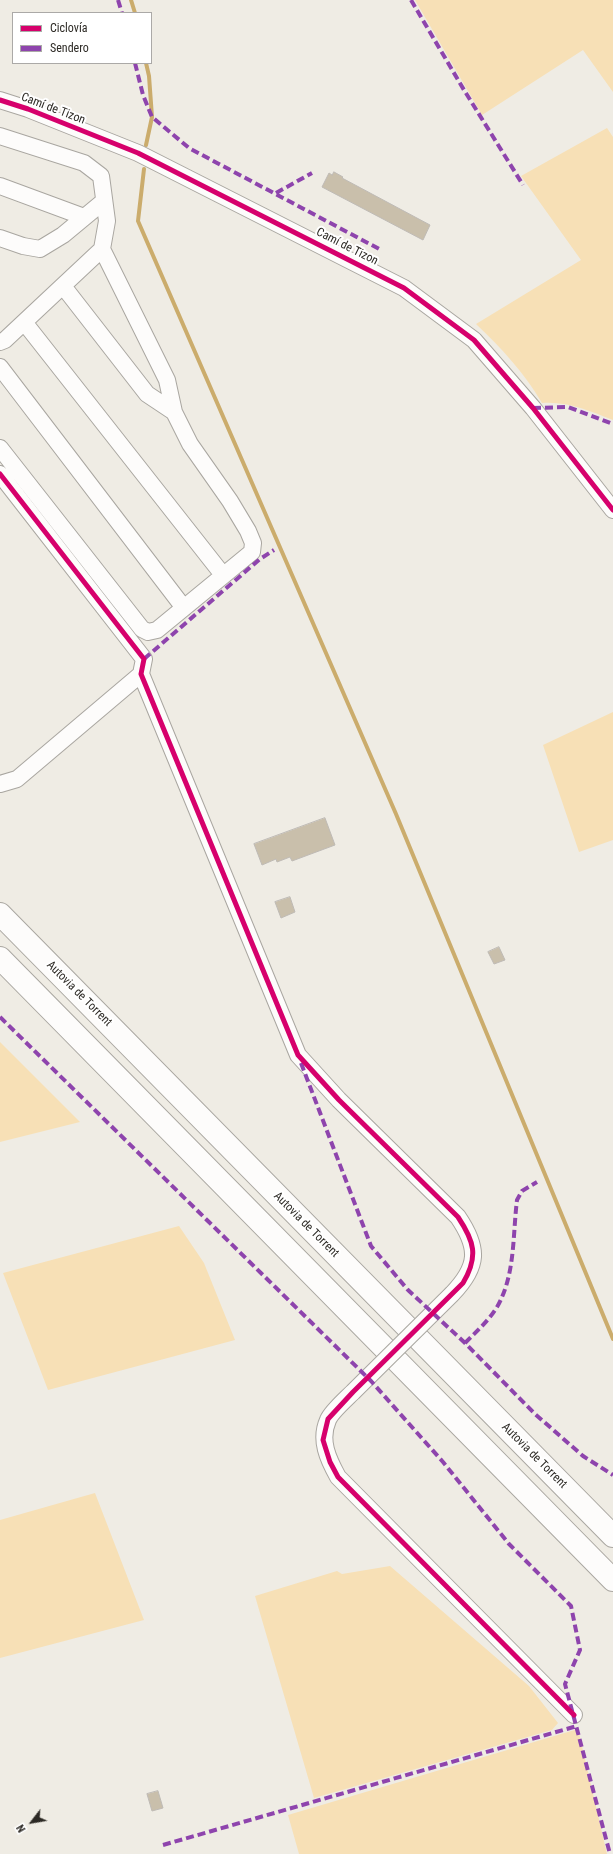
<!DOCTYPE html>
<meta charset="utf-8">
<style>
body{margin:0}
#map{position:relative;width:613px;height:1854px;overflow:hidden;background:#efece4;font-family:"Roboto Condensed",sans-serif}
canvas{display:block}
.legend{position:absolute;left:12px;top:12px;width:140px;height:52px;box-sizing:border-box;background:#fff;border:1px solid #aba9a7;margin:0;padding:5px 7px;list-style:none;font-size:12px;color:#2c2924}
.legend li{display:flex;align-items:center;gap:8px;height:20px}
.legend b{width:20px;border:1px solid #aba9a7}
.north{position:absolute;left:12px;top:1802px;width:40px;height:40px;-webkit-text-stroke:3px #fff;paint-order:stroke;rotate:239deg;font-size:11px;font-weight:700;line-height:16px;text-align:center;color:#2c2924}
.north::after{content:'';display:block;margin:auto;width:14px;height:18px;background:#2c2924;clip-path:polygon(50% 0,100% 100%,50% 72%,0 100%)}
</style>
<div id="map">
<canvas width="613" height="1854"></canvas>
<ul class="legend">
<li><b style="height:5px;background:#d6006c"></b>Ciclovía</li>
<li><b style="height:5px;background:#8e44ad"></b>Sendero</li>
</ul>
<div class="north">N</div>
</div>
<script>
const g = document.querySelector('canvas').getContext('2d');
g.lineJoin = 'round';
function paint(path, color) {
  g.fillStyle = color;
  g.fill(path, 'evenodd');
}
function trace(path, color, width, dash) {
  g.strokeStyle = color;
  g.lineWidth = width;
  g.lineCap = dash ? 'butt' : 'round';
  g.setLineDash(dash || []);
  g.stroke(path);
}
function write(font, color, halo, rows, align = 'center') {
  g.font = font + ' "Roboto Condensed",sans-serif';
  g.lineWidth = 4;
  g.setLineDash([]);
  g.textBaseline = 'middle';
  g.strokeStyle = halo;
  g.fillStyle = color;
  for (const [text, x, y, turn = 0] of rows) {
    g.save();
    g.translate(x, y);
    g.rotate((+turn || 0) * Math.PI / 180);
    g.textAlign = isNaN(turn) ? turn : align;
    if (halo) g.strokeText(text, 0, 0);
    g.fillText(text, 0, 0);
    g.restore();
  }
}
const green = new Path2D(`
 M415,0H613V92L583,50L482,115Z
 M607,128L613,137V420C590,411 567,401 542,403C524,372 501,348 476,324L581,260L521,176Z
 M613,712V840L579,852L543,745Z
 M0,1042L80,1122L0,1142Z
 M179,1226L204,1263L235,1340L48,1390L3,1273Z
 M95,1493L144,1620L0,1658V1520Z
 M390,1566L529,1686L558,1723L552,1730L314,1798L255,1596L337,1571L342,1574Z
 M578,1729L607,1854H299L288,1815Z`);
const stream = new Path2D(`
 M131,0L135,13
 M146,145L152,117L149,76L146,63
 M144,169L138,221L396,814L613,1339`);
const building = new Path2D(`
 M334,172L343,177L342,178L430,225L423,240L322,187L329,173L332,175Z
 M325,818L335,845L292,861L290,857L277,862L276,859L262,865L254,844Z
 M290,897L295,912L281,918L275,902Z
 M499,947L505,960L494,964L488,952Z
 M158,1791L163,1808L152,1811L147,1794Z`);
const minor = new Path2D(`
 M0,100L28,109L138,153L404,288L474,340L533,408L613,510
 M0,136L84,163L101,176L107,221L102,249L5,340L0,342
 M0,186L84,217
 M0,238L23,246L40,249L63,235L104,201
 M63,286L147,394L174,412
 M24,322L223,575
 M0,367L184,608
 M0,448L142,629L148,632L157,630L252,552L253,543L248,531L230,501L190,444L174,412L167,380L102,249
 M0,474L144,659L141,674L298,1055L339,1100L458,1217C479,1248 479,1266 452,1294
 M0,784L17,779L141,674
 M353,1392C346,1399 331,1412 328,1420C319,1440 328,1459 338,1477L574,1715`);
const highway = new Path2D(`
 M0,914L613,1536
 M0,958L613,1580`);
const minorBridge = new Path2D(`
 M353,1392L452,1294`);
const quiet = new Path2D(`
 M118,0L122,13
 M411,0L464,90L523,185
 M135,63L143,95L152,117L189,148L381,250
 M276,193L312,173
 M533,408L568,407L613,424
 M144,659L260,559L274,550
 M0,1017L371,1381L443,1462L509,1544L571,1606L580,1650L565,1684L610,1854
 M301,1063L371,1246L408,1290L465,1343L535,1414L583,1456L613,1475
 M465,1343C479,1329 495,1315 502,1297C515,1267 513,1232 517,1200L522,1191L537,1182
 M163,1845L577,1726`);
const cycleway = new Path2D(`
 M0,100L28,109L138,153L404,288L474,340L533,408L613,510
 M0,474L144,659L141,674L298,1055L339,1100L458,1217C474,1241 479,1256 463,1283L353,1392L328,1419L323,1440L330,1462L338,1477L574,1715`);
const streetNames = [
 ["Camí de Tizon",53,109,21],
 ["Camí de Tizon",347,247,27],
 ["Autovia de Torrent",79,994,45],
 ["Autovia de Torrent",306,1225,45],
 ["Autovia de Torrent",534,1456,45]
];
paint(green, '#f7e0b6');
trace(stream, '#cbac6c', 4);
paint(building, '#c9bfab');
trace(building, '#bebab5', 1);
trace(minor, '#a9a6a0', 18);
trace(highway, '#a9a6a0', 24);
trace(minor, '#fdfcfb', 16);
trace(highway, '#fdfcfb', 22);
trace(minorBridge, '#a9a6a0', 18, []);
trace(minorBridge, '#fdfcfb', 16);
trace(quiet, '#8e44ad', 4, [8, 4]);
trace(cycleway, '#d6006c', 5);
write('12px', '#2c2924', '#fff', streetNames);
</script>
